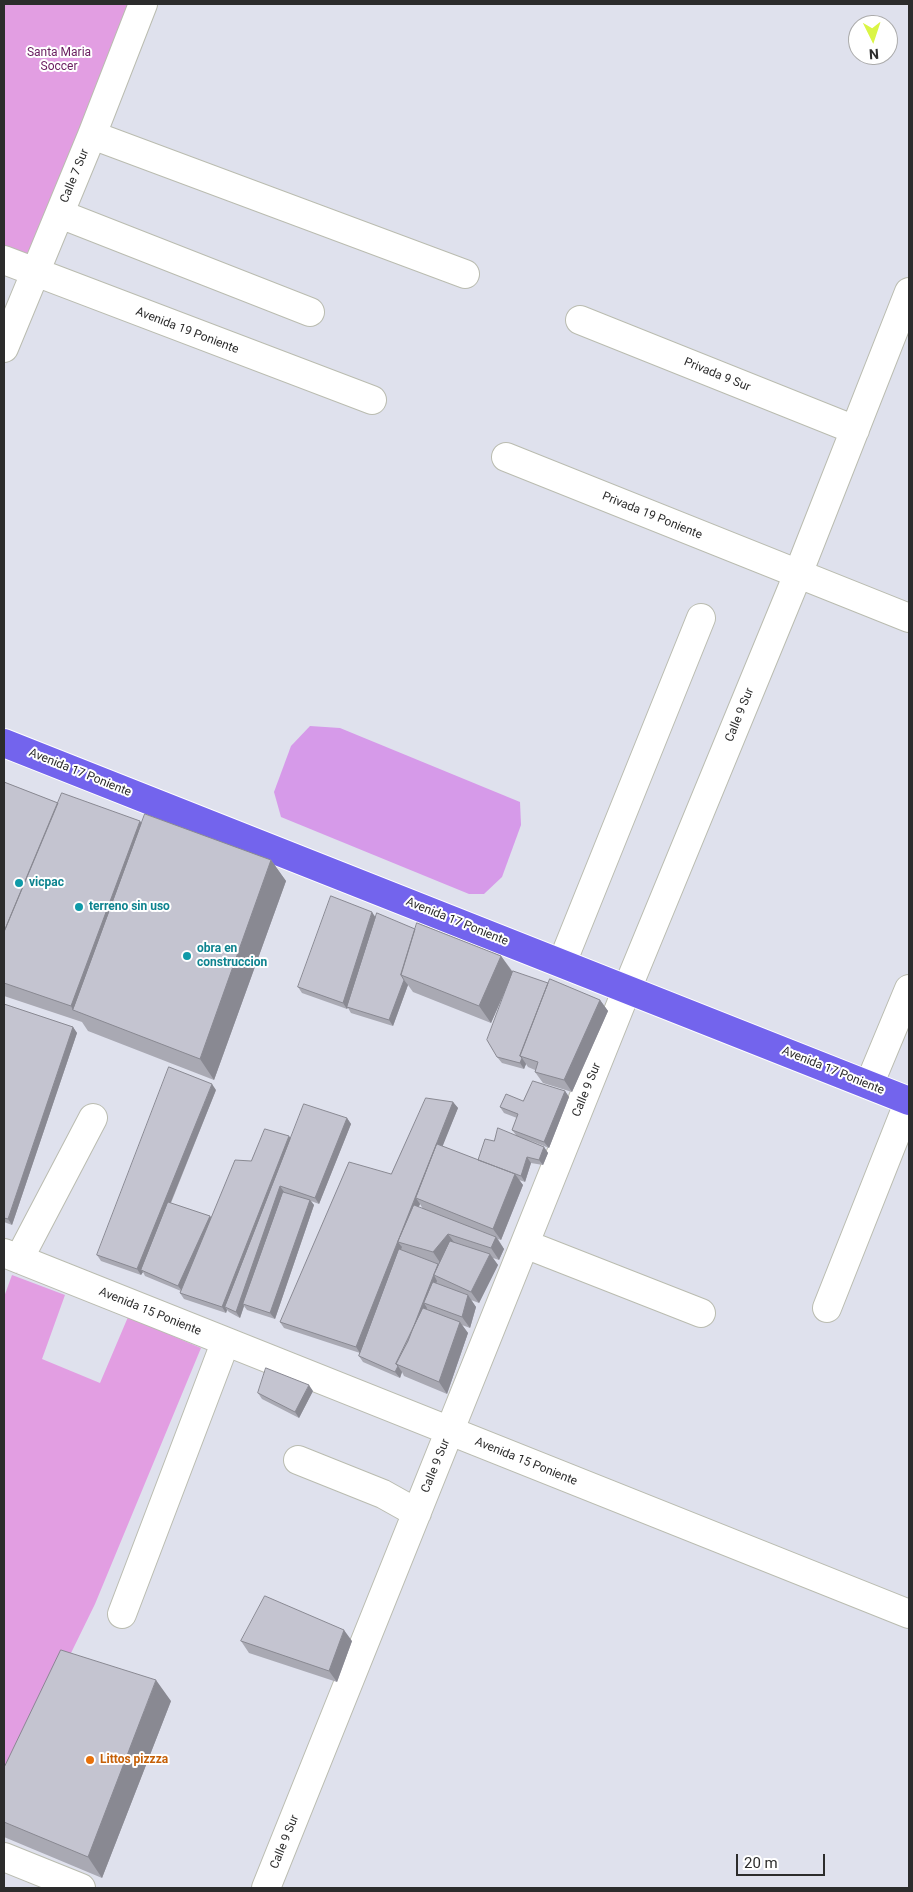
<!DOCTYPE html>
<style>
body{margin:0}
#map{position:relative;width:913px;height:1892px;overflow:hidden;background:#dfe1ed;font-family:Roboto,sans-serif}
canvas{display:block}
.frame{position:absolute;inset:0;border:5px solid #2c2c2c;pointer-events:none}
.north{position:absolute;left:848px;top:15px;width:50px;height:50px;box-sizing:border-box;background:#fff;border:1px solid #ababab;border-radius:50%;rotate:176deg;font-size:14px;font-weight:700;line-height:20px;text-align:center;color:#2c2c2c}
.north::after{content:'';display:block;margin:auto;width:18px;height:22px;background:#daf545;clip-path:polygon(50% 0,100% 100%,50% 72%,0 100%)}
.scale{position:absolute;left:736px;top:1854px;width:89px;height:22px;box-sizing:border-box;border:2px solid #2c2c2c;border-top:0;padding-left:6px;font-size:15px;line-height:18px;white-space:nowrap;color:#2c2c2c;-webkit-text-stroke:4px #fff;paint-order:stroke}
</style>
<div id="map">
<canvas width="913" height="1892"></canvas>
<div class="frame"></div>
<div class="north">N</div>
<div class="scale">20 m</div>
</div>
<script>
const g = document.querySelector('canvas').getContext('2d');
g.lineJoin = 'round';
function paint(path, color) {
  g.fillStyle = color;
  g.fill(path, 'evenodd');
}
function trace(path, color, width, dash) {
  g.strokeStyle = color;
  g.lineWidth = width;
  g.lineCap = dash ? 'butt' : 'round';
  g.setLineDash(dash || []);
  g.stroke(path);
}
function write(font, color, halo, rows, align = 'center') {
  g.font = font + ' Roboto,sans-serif';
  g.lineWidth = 4;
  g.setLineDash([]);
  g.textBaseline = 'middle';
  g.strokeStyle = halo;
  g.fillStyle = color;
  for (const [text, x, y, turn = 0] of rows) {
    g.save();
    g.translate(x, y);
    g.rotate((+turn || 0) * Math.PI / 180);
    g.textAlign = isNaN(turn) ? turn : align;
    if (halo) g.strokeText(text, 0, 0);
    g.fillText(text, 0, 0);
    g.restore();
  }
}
const green = new Path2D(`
 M4,4H142L35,273L4,260Z
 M12,1275L65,1295L42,1359L100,1383L128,1317L201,1348L95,1604L4,1790V1297Z`);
const pitch = new Path2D(`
 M310,726L340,728L520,802L521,825L502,877L484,894H469L281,817L274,792L291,746Z`);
const minor = new Path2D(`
 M92,135L465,274
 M60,214L310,312
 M4,260L372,400
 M580,320L855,430
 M4,348L92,135L143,4
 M506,457L909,618
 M562,963L701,618
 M869,1085L909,989
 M525,1244L701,1313
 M4,1253L909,1614
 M19,1259L93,1118
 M827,1308L909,1101
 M298,1460L383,1494L417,1513
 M122,1614L225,1343
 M4,1857L81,1888
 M266,1888L627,989L798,574L909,292`);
const major = new Path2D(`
 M4,743L909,1101`);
const wall = new Path2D(`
 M4,782L58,803L142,824L271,860L286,881L214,1080L88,1031L82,1022L4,996Z
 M375,917L501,956L513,972L600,1000L608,1011L572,1092L543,1083L535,1072V1070L528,1067L526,1064L524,1069L502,1063L497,1057L510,980L491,1023L413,992L408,985L393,1026L351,1013L348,1008L347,1009L302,993L298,987Z
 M4,1004L73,1027L77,1033L12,1225L4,1222Z
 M216,1090L171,1203L210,1216L211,1218L251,1161L291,1138L347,1118L351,1124L319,1204L311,1201L314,1205L275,1319L247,1310L244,1306L240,1318L229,1312L227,1310L226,1313L184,1299L180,1293L181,1291L145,1276L143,1272L141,1275L101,1261L97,1255Z
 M565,1091L569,1097L549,1148L526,1139L544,1147L548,1153L543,1165L531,1163L525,1182L519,1180L523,1185L501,1240L498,1239L504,1249L499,1260L493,1258L498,1265L479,1303L471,1300L476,1307L470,1328L462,1325L468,1333L447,1394L404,1376L402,1372L400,1378L363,1362L359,1356L360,1353L284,1328L280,1322L453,1102L458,1108L442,1146L478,1160L494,1141L516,1135L512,1130L517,1118L504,1113L500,1107L523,1101ZM420,1204L423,1209L418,1207Z
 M313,1391L299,1418L262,1399L258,1393Z
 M241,1641H352L337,1682L249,1653Z
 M171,1701L102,1878L4,1837V1768Z`);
const shadedWall = new Path2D(`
 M140,821L152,838L73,1010L71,1006Z
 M271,860L286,881L214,1080L200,1059Z
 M372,912L376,918L347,1009L343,1003Z
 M501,956L513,973L491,1023L479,1006Z
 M404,980L408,985L393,1026L389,1020Z
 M600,1000L608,1011L572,1092L564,1080Z
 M73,1027L77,1033L12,1225L8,1219Z
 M522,1058L526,1064L524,1069L520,1063Z
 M212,1084L216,1090L143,1271L141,1270L143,1272L141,1275L137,1269Z
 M565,1091L569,1097L549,1148L544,1142Z
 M453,1102L458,1108L421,1200L416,1198L420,1204L404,1244L398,1242L402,1247L360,1353L356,1347Z
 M347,1118L351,1124L319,1204L315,1198Z
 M289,1136L293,1142L225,1307L227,1310L226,1313L222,1307Z
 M544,1147L548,1153L543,1165L539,1160Z
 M527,1157L531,1163L525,1182L521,1176Z
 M515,1174L523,1185L501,1240L493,1229Z
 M280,1186L284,1192L243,1304L244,1306L240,1318L236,1312Z
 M310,1200L314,1205L275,1319L270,1313Z
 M210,1216L214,1222L183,1292L178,1286Z
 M448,1234L456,1245L441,1264L433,1252Z
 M496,1237L504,1249L499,1260L491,1248Z
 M490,1254L498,1265L479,1303L471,1292Z
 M438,1264L442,1270L434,1275L437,1281L428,1305L424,1303L427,1308L404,1367L398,1365Z
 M468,1295L476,1307L470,1328L462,1317Z
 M460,1322L468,1333L447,1394L439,1382Z
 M398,1366L402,1372L400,1378L395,1372Z
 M309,1385L313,1391L299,1418L295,1412Z
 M344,1630L352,1641L337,1682L329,1671Z
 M156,1680L171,1701L102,1878L88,1857Z`);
const building = new Path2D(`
 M4,782L58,803L4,932Z
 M62,793L140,821L71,1006L4,983V932Z
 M145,814L271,860L200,1059L73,1010Z
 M331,896L372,912L343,1003L298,987Z
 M377,913L415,929L401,975L404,980L389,1020L347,1007Z
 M417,923L501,956L479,1006L401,975Z
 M513,971L548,983L520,1056L522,1058L520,1063L497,1057L487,1040Z
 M550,979L600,1000L564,1080L535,1072L538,1062L520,1056Z
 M4,1004L73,1027L8,1219L4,1218Z
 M169,1067L212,1084L137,1269L97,1255Z
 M533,1081L565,1091L544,1142L512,1130L518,1114L500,1107L506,1094L523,1101Z
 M426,1098L453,1102L356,1347L280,1322L349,1162L391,1174Z
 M304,1104L347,1118L315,1198L280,1186L236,1312L225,1307Z
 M498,1128L544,1147L539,1160L527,1157L521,1176L478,1160L485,1139L494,1141Z
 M265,1129L289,1136L222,1307L180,1293L235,1160L251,1161Z
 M437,1144L515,1174L493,1229L416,1198Z
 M283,1192L310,1200L270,1313L243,1304Z
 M168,1202L210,1216L178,1286L141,1270Z
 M414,1205L496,1237L491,1248L448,1234L433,1252L398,1242Z
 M450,1241L490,1254L471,1292L434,1275Z
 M399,1249L438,1264L408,1341L396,1364L398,1366L395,1372L359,1356Z
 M433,1282L468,1295L462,1317L424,1303Z
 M423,1308L460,1322L439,1382L396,1364Z
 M266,1368L309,1385L295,1412L258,1393Z
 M265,1596L344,1630L329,1671L241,1641Z
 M61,1650L156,1680L88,1857L4,1822V1768Z`);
const markers = [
 [19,883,5,"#0f9aa8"],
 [79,907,5,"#0f9aa8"],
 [187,956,5,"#0f9aa8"],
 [90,1760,5,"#e8710a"]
];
const parkNames = [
 ["Santa Maria",59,53],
 ["Soccer",59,67]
];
const streetNames = [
 ["Calle 7 Sur",75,176,-68],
 ["Avenida 19 Poniente",187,331,21],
 ["Privada 9 Sur",717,375,22],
 ["Privada 19 Poniente",652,516,22],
 ["Calle 9 Sur",740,715,-68],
 ["Avenida 17 Poniente",80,773,22],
 ["Avenida 17 Poniente",457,922,22],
 ["Avenida 17 Poniente",833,1071,22],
 ["Calle 9 Sur",587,1090,-68],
 ["Avenida 15 Poniente",150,1312,22],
 ["Avenida 15 Poniente",526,1462,22],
 ["Calle 9 Sur",436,1466,-68],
 ["Calle 9 Sur",285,1842,-68]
];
const cultureNames = [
 ["vicpac",29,883],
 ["terreno sin uso",89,907],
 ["obra en",197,949],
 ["construccion",197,963]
];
const foodNames = [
 ["Littos pizzza",100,1760]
];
paint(green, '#e29ee2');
paint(pitch, '#d69ae9');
trace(minor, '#babcb0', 30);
trace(major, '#fff', 30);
trace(minor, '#fff', 28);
trace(major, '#7364ed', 28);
paint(wall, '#a9a9b3');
paint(shadedWall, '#898992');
paint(building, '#c4c4d0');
trace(building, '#898992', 1);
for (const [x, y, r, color] of markers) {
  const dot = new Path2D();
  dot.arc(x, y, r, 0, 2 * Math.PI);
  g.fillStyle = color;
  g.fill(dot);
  trace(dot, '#fff', 2);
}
write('12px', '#691d5f', '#fff', parkNames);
write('12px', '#2c2c2c', '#fff', streetNames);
write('bold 12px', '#0d838f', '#fff', cultureNames, 'left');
write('bold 12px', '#c56008', '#fff', foodNames, 'left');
</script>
